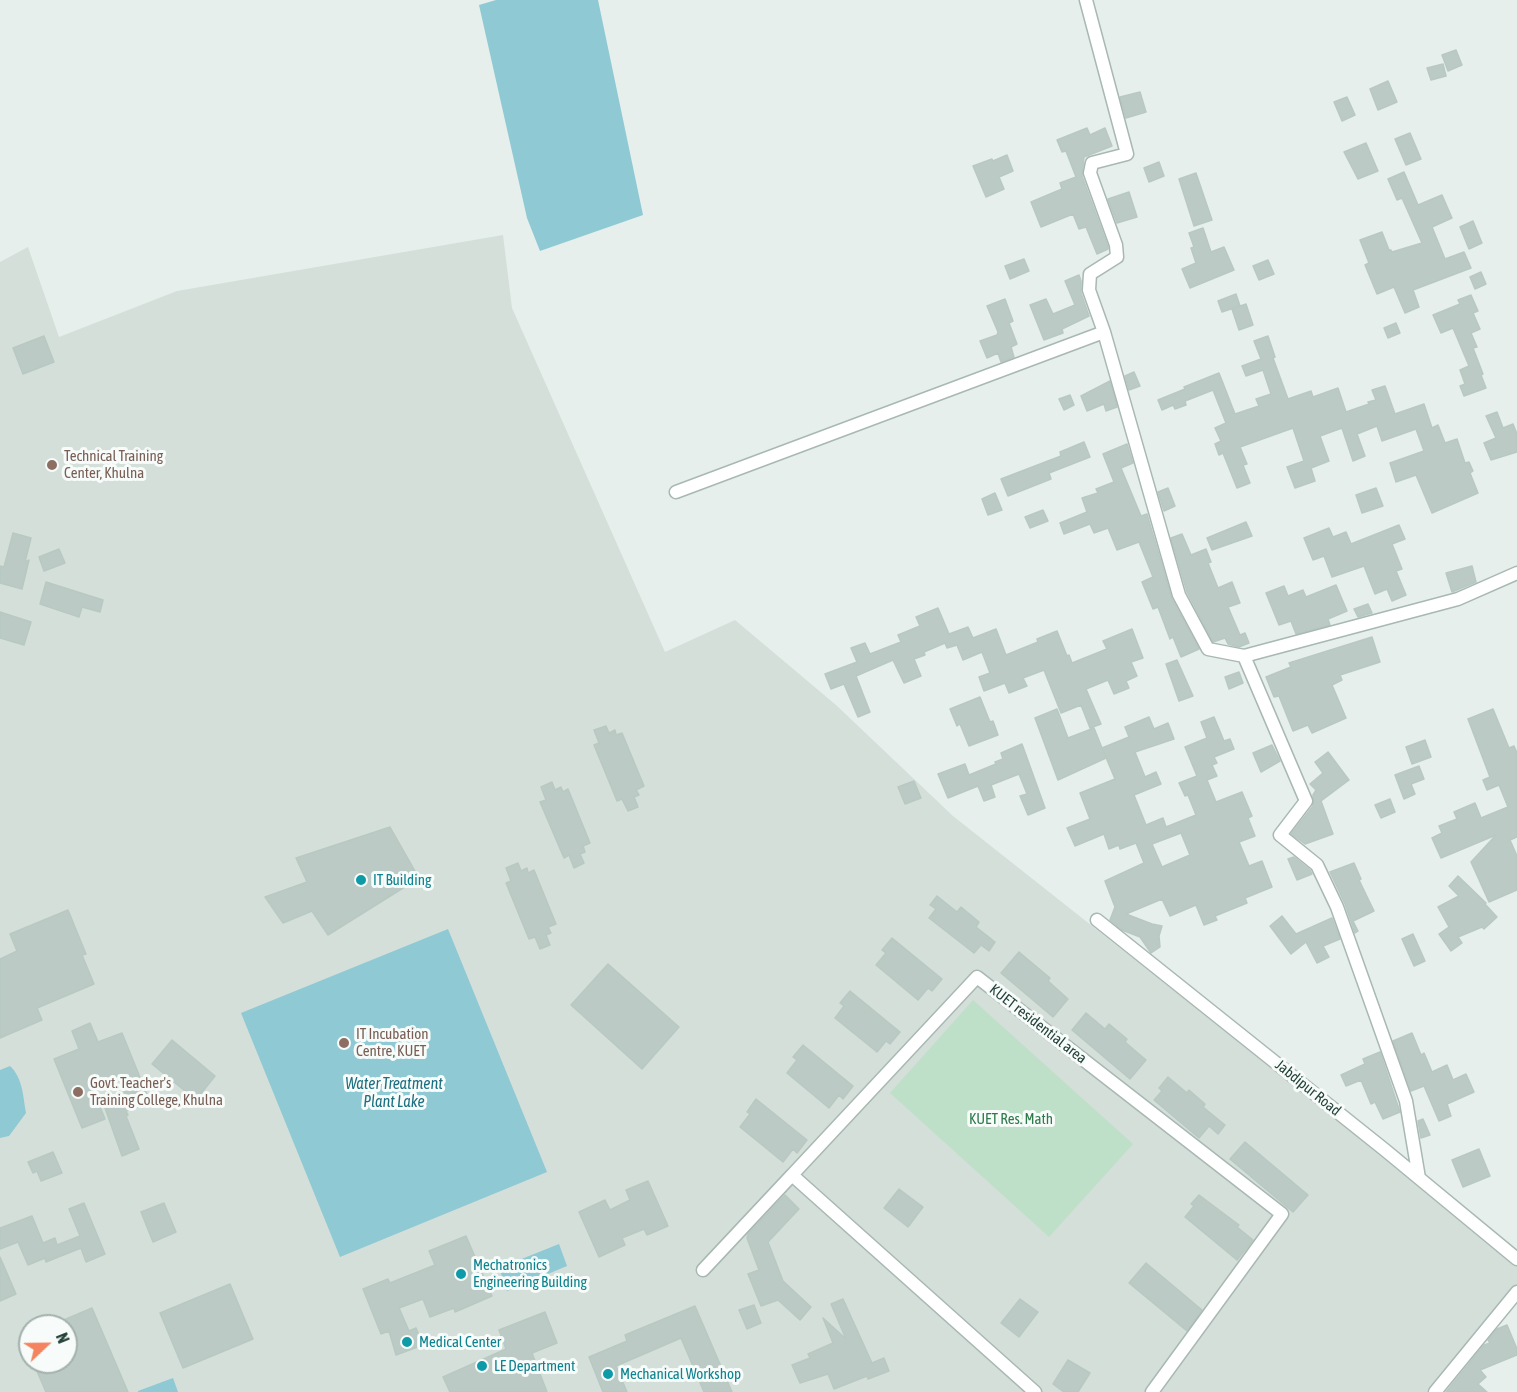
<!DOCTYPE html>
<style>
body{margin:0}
#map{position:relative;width:1517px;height:1392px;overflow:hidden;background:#e6efeb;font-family:"Asap Condensed",sans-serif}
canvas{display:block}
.north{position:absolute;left:18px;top:1314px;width:60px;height:60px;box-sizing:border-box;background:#f7fbf9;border:2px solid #a3b1ad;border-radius:50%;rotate:68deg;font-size:16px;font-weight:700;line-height:24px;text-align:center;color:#24423a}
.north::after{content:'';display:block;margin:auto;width:21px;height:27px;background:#f4845f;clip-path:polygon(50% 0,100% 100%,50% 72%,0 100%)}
</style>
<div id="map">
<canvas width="1517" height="1392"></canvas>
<div class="north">N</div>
</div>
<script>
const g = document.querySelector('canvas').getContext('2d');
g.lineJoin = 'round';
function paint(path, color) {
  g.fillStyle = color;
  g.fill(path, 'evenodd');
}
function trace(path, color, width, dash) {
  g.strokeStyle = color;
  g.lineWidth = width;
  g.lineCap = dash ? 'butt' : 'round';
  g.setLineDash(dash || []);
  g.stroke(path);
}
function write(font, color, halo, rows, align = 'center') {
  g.font = font + ' "Asap Condensed",sans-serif';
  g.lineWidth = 6;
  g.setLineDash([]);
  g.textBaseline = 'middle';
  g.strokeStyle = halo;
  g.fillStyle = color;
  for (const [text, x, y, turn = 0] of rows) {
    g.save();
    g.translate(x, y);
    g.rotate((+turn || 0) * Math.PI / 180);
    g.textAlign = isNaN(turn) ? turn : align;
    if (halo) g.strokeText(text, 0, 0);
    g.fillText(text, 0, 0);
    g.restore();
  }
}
const built = new Path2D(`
 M503,235L512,308L665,652L735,620L836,705L953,816L1517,1262V1286L1432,1392H0V262L28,247L59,337L177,291ZM30,1326H66V1362H30Z`);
const green = new Path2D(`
 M973,1000L1133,1144L1049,1237L890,1093Z`);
const water = new Path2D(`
 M496,0H598L643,215L540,251L527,218L479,5Z
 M448,929L547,1172L340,1257L241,1013Z
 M10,1066C23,1078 23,1097 26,1113L9,1136L0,1138V1070Z
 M559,1244L567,1266L507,1291L499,1268Z
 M173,1378L178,1392H138V1391Z`);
const building = new Path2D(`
 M1456,50L1462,65L1448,71L1442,55Z
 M1443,64L1446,76L1431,80L1427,68Z
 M1388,81L1397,102L1378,110L1370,89Z
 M1140,92L1146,112L1126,118L1120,97Z
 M1347,97L1355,115L1342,121L1334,102Z
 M1087,128L1090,135L1105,128L1112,146L1084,157L1082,176L1108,247V249L1097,254L1086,227L1079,229L1073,214L1041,227L1031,202L1062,189L1060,183L1076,177L1066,151L1062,152L1057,140Z
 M1410,133L1421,159L1406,165L1395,139Z
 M1366,143L1378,171L1358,179L1344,152Z
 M1007,155L1013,171L999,177L1004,189L986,197L973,166L992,159L993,161Z
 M1159,162L1164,176L1149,182L1144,168Z
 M1404,172L1418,205L1442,195L1452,218L1432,227L1445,259L1464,252L1471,268L1413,290L1419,307L1405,313L1394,287L1377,294L1365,265L1369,263L1360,240L1382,232L1389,250H1391L1392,252L1422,243L1402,198L1397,200L1388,179Z
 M1196,173L1212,220L1194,226L1179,179Z
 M1129,192L1137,217L1117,223L1108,199Z
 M1473,221L1482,243L1469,249L1460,227Z
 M1203,228L1211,252L1224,247L1234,270L1190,288L1182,269L1196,263L1191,248L1194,247L1189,233Z
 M1024,259L1029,271L1010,279L1005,266Z
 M1268,260L1274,274L1259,280L1253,266Z
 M1481,272L1486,284L1475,289L1470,277Z
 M1079,275L1081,281V293L1089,316L1062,329L1063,333L1044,340L1030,305L1046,299L1053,314L1075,305L1065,281Z
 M1236,294L1240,306L1222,312L1218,301Z
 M1471,295L1478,311L1473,313L1480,329L1471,333L1477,347L1473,348L1483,374L1481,375L1486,388L1464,396L1460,386L1465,384L1460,370L1469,366L1453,328L1441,333L1433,315L1460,304L1458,300Z
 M1005,299L1013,321L1009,323L1017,344L1011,347L1014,357L1001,362L998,353L987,358L980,341L997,335L998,332L987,306Z
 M1246,304L1253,325L1239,330L1232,309Z
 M1396,323L1400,333L1388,338L1384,328Z
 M44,336L54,362L23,374L13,348Z
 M1268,336L1275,357L1273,358L1288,399L1311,391L1313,397L1338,388L1346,412L1369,404L1368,402L1376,400L1372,390L1385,386L1395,414L1424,404L1432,428L1438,425L1445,443L1457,439L1465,463L1469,462L1473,471L1470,473L1478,493L1432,513L1416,475L1396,482L1390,463L1424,451L1416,429L1382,441L1377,426L1357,434L1365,456L1353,461L1342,428L1320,436L1329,461L1311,468L1315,481L1295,488L1287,467L1304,461L1293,428L1240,447L1247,464L1243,465L1250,483L1237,488L1223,453L1219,455L1215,444L1221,441L1215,428L1226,423L1213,390L1185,401L1186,405L1175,409L1173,405L1162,410L1158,400L1185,389L1184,387L1219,373L1235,414L1259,406L1256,399L1271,394L1263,370L1246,376L1242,366L1261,359L1254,341Z
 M1134,372L1140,386L1129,390L1125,376Z
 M1110,381L1117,407L1106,411L1104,404L1087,411L1081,396Z
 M1070,395L1074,405L1064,410L1059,399Z
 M1497,412L1503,428L1513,424L1517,434V452L1491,460L1484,443L1496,438L1486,416Z
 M1084,442L1090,457L1049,473L1051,479L1008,496L1001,479L1061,456L1060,452Z
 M1127,444L1133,463L1121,468L1141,516L1147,514L1149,521L1172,599L1199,649L1181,657L1173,637L1170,639L1158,607L1153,609L1142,582L1153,577L1139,542L1117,550L1108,528L1094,533L1090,524L1064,534L1060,523L1087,512L1082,498L1098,493L1096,489L1114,482L1103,454Z
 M1168,488L1175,506L1164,511L1158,492Z
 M1376,488L1383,506L1362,513L1356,495Z
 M995,493L1002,510L988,515L982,499Z
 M1043,510L1048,521L1030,528L1025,517Z
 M1246,522L1252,536L1212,550L1207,538Z
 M1399,525L1405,539L1392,544L1402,569L1396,571L1406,595L1392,601L1387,589L1375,594L1364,566L1332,577L1324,556L1313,560L1304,538L1329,528L1333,537L1346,532L1351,544Z
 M13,533L31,538L25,562L29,560L22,589L0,583V566L4,567Z
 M1182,534L1191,555L1206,549L1211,562L1208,563L1218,588L1232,582L1240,603L1228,607L1240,635L1245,633L1249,643L1239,647L1228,644L1225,638L1213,642L1187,592L1171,538Z
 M59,549L65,563L44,571L39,557Z
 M1472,566L1476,582L1452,592L1446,573Z
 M46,582L103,600L100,612L82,607L79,617L40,604Z
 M1336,585L1347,611L1328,619L1330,625L1296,634L1291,621L1279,625L1266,593L1284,586L1288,596L1303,590L1306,597Z
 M1368,604L1372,613L1358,617L1354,609Z
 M938,608L949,634L968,627L973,638L996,629L1006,655L1038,642L1037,639L1057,631L1067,656L1069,655L1072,663L1107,649L1103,641L1132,629L1143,658L1131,662L1137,676L1126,681L1129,688L1114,694L1108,680L1086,689L1101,724L1090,728L1081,705L1061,713L1044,670L1023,678L1027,686L1009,693L1005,683L984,691L979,677L990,673L982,652L963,660L957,645L947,648L945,643L924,652L925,655L914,659L921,676L904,683L893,660L856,676L870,712L858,717L844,684L831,689L825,674L857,662L851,648L865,643L870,654L901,642L898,635L920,626L916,617Z
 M0,612L31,622L24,645L0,638Z
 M1372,637L1380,662L1340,675L1342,680L1332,685L1346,718L1312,733L1308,725L1293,731L1279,696L1274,697L1266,677L1291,667L1289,663Z
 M1177,660L1193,696L1179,701L1166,664Z
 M1239,672L1243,683L1229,689L1225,677Z
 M980,697L990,722L993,721L998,735L969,746L960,724L957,726L950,709Z
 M1057,709L1068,738L1094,728L1106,758L1058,780L1035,718Z
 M1493,709L1509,748L1514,746L1517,753V837L1510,840L1517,856V890L1489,902L1471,862L1496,835L1441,858L1432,838L1442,833L1439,826L1457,819L1454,812L1475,803L1481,818L1508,807L1499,785L1487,790L1483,780L1490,777L1468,719Z
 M1149,717L1154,729L1168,723L1174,739L1135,752L1145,777L1156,772L1161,784L1134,795L1146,825L1163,818L1166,827L1196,815L1188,795L1185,796L1179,783L1197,776L1185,747L1207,738L1201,722L1214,717L1224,741L1230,739L1234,749L1214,757L1217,763L1212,765L1217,776L1207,780L1216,802L1242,792L1252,816L1248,818L1255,836L1239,842L1249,866L1262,861L1272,887L1245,898L1247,903L1215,916L1217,920L1204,925L1196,905L1170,916L1162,899L1126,914L1152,924L1162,926L1159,936L1160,947L1151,953L1140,937L1122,930L1110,920L1115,907L1105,881L1144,863L1136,843L1120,849L1119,845L1109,849L1104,834L1075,846L1067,828L1090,819L1080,793L1115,779L1102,748L1129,737L1125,727ZM1181,833L1190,855L1162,867L1152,844Z
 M606,726L609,733L615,730L616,735L622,733L644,786L636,790L639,795L634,797L638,807L628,811L622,799L617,801L594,745L599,743L594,730Z
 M1425,740L1431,757L1412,764L1406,747Z
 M1022,744L1045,808L1028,815L1020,796L1027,794L1019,774L991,785L995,797L984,801L978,786L948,798L938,774L965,764L969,775L996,764L995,762L1003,759L1001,753Z
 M1272,745L1280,761L1261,772L1253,753Z
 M1328,752L1349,780L1321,801L1333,834L1305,844L1291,834L1313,806V795L1316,790L1310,784L1323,773L1315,762Z
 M1419,766L1424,779L1411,784L1415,794L1404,799L1395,775Z
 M914,781L921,798L905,804L898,787Z
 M552,782L555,790L561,787L563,792L568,789L590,843L583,846L585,852L580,854L584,863L574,868L569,855L564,858L540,802L546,800L541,787Z
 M1390,799L1395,812L1381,818L1375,805Z
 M390,827L419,878L328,935L312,911L283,923L265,897L307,882L296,858Z
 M1294,857L1310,870L1312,874L1297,880L1288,859Z
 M518,863L521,871L527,868L528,873L534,870L556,924L548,927L551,933L546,935L550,945L540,949L535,937L529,939L506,883L511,881L506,868Z
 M1354,863L1361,879L1359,880L1374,911L1353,921L1358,931L1355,933L1345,904L1330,872Z
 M1458,876L1486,903L1485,904L1497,917L1484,929L1482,927L1458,937L1462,943L1451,951L1439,934L1449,927L1438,907L1459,896L1449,886Z
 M937,896L957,912L961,907L979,922L976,927L995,942L989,951L981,945L974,953L929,918L936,909L930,905Z
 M68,910L86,954L82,955L94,984L37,1008L42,1020L0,1038V959L17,951L10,934Z
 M1282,916L1296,934L1332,918L1340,939L1323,946L1329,957L1317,963L1306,942L1291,954L1270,926Z
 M1413,934L1425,961L1414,966L1402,939Z
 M892,938L942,979L932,991L928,988L918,1000L876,965L886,953L882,950Z
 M1019,952L1050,978L1048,981L1068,999L1053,1017L1001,973Z
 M608,964L679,1027L642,1069L571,1005Z
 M850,991L900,1032L890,1044L886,1041L877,1052L835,1018L844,1006L840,1003Z
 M1086,1013L1105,1029L1109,1024L1127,1039L1125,1042L1146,1060L1130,1079L1072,1030Z
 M90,1023L98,1042L122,1033L150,1102L126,1111L128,1115L126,1116L139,1149L122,1156L105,1108L127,1099L118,1076L92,1087L105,1119L82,1128L54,1059L79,1049L72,1031Z
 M1412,1033L1421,1055L1424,1053L1432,1072L1447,1065L1453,1080L1466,1074L1474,1092L1447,1104L1451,1116L1439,1121L1424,1086L1411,1091L1393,1041Z
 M172,1040L215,1076L196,1100L152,1064Z
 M803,1045L853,1086L843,1099L839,1095L829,1108L787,1073L797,1060L793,1057Z
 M1380,1052L1400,1112L1383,1119L1375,1102L1371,1104L1361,1080L1346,1086L1341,1075L1365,1064L1363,1059Z
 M1168,1077L1187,1093L1189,1090L1205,1104L1203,1107L1225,1125L1218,1134L1209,1126L1199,1138L1154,1100L1162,1091L1159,1088Z
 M756,1099L807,1140L797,1153L793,1149L783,1162L740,1127L750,1114L747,1112Z
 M1423,1119L1430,1135L1421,1138L1418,1121Z
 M1245,1142L1308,1195L1293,1212L1230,1159Z
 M1479,1149L1490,1176L1463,1187L1452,1160Z
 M53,1152L62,1173L41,1181L37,1171L33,1173L28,1162Z
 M648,1181L668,1226L647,1235L644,1229L622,1238L625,1245L599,1257L579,1212L605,1200L610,1210L630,1200L626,1190Z
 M899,1189L923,1207L908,1227L884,1208Z
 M785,1195L799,1209L768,1242L783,1281L811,1307L800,1320L778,1300L761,1306L748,1274L759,1270L747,1238L748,1234Z
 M1199,1195L1239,1225L1237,1227L1253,1240L1237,1260L1185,1217L1194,1206L1191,1204Z
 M84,1203L105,1254L86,1262L81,1248L46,1262L45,1258L28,1265L18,1242L0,1249V1228L32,1216L43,1243L55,1238L57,1245L80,1236L69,1209Z
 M164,1203L176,1232L153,1242L141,1212Z
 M466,1236L492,1296L455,1312L454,1308L430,1317L423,1299L399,1308L409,1331L416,1328L423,1345L396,1355L389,1331L381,1334L363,1289L388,1279L390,1283L435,1265L429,1251Z
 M0,1257L16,1294L0,1301Z
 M1146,1263L1202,1310L1187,1331L1129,1283Z
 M230,1284L253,1339L183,1368L160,1313Z
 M843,1299L872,1363L884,1358L889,1371L868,1379L867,1376L834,1389L828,1374L800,1383L792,1365L810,1358L808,1354L833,1343L823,1318L846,1339L831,1304Z
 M1020,1299L1038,1312L1019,1337L1001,1323Z
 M754,1305L761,1323L747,1329L739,1310Z
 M695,1306L732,1392H704L681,1338L616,1366L627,1392H603L589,1357L627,1341L625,1335Z
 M92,1308L128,1392H46L33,1362H66V1319Z
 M545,1312L557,1343L532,1353L547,1392H450L443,1377L506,1349L499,1330Z
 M1507,1325L1517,1349V1355L1480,1370L1486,1377L1478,1384L1487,1392H1446L1484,1345L1490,1343L1488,1340L1497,1329Z
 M1068,1360L1090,1373L1078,1392H1064L1053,1384Z`);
const street = new Path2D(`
 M1104,332L1179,595L1208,649L1244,656
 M676,492L1104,332L1089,290L1090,274L1117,257L1116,245L1090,173L1092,163L1127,154L1086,0
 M1097,920L1385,1150L1517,1259
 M1419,1178L1406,1101L1337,907L1317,865L1280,835L1306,801L1244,656L1458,599L1517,573
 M703,1270L792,1175
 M1035,1392L792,1175L977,977L1282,1214L1152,1392
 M1435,1392L1517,1292`);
const markers = [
 [52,465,6,"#8d6e63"],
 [361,880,6,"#0f9aa8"],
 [344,1043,6,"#8d6e63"],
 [78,1092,6,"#8d6e63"],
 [461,1274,6,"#0f9aa8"],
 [407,1342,6,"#0f9aa8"],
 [482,1366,6,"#0f9aa8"],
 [608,1374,6,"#0f9aa8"]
];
const educationNames = [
 ["Technical Training",64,456],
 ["Center, Khulna",64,473],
 ["IT Incubation",356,1034],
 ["Centre, KUET",356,1051],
 ["Govt. Teacher's",90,1083],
 ["Training College, Khulna",90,1100]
];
const cultureNames = [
 ["IT Building",373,880],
 ["Mechatronics",473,1265],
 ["Engineering Building",473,1282],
 ["Medical Center",419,1342],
 ["LE Department",494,1366],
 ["Mechanical Workshop",620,1374]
];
const streetNames = [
 ["KUET residential area",1038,1024,38],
 ["Jabdipur Road",1308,1088,39]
];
const parkNames = [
 ["KUET Res. Math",1011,1119]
];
const waterNames = [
 ["Water Treatment",394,1084],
 ["Plant Lake",394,1102]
];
paint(built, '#d4dfda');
paint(green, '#bfe0c8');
paint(water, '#8ec9d4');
paint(building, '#bbcac4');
trace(building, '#b8c9c2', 1.5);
trace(street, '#a8b8b2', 15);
trace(street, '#fff', 12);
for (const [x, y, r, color] of markers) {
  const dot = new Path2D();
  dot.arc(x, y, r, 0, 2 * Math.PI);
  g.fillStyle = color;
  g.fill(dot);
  trace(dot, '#f7fbf9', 2);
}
write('15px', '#785e54', '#f7fbf9', educationNames, 'left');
write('15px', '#0d838f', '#f7fbf9', cultureNames, 'left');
write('15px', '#24423a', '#f7fbf9', streetNames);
write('15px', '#2d7a4b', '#f7fbf9', parkNames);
write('italic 16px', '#1c6f80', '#f7fbf9', waterNames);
</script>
